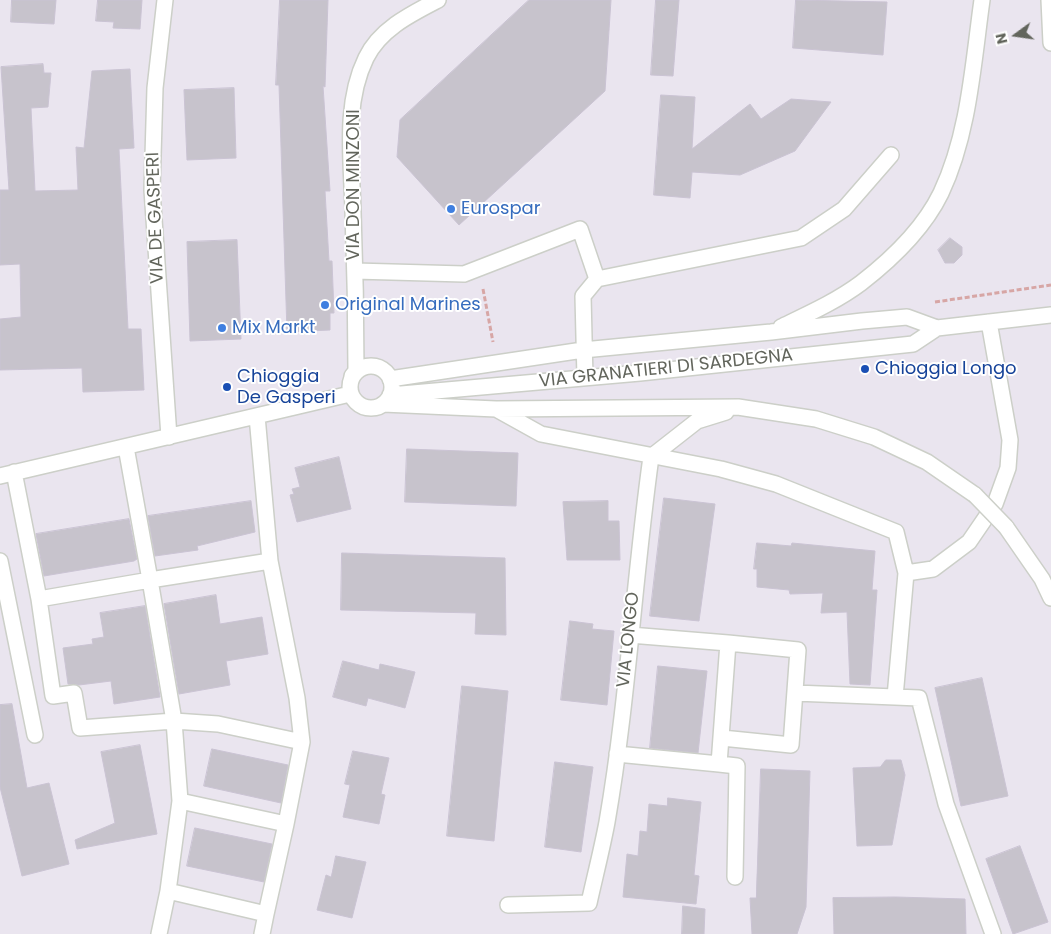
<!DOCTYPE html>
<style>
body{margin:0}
#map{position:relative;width:1051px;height:934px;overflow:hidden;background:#eae5ef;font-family:Poppins,sans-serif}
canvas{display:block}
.north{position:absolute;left:991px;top:10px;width:50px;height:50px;-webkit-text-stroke:4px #fff;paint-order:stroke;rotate:256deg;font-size:14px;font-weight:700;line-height:20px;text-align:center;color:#62655c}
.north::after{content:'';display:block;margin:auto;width:18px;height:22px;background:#62655c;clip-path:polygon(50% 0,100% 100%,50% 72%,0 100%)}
</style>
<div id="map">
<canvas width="1051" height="934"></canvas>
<div class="north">N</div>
</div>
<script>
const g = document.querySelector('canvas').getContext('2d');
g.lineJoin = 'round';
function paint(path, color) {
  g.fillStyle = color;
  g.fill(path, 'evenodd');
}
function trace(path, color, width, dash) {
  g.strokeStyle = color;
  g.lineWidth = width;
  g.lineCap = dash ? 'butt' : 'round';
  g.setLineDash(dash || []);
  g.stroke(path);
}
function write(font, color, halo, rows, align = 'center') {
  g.font = font + ' Poppins,sans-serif';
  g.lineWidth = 4;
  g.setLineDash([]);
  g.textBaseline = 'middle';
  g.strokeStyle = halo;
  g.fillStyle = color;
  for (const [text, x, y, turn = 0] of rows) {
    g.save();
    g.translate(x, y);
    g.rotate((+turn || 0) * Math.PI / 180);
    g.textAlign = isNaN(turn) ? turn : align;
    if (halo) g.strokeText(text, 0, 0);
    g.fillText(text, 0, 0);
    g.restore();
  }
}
const building = new Path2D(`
 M12,0H56L54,24L11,22Z
 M98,0H142L140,29L113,28L114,22L96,21Z
 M280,0H328L325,87L323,86L330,191H325L329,261H332L334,313H330V330L287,332L279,85H276Z
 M529,0H611L605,91L459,225L397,157L400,120Z
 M656,0H679L673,76L651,75Z
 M796,0L887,2L883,55L793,48Z
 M43,64L44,73H51L48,107L31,108L35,191L78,190L76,147L84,148L92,71L130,69L134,148L119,149L128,329H141L144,390L83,392L82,368L0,370V319L21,317L20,264L0,265V190H9L1,67Z
 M234,88L236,158L187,160L184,90Z
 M661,95L695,97L692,149L750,104L761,119L791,99L831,102L795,151L740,175L692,172L690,198L654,195Z
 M950,238L962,247V255L954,263H945L938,250Z
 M237,240L241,339L190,341L187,242Z
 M407,449L518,453L516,506L405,502Z
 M339,457L351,509L297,522L290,495L294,494L292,489L300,487L295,468Z
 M664,498L715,504L699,621L650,616Z
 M251,501L255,532L197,546L198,550L155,556L148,516Z
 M608,501V521H619L620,560H567L563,502Z
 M129,519L137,559L134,561L44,576L36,534Z
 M757,543L791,546L792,543L875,551L872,590H877L870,685L850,684L847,612L821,613L823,593L790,594L789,590L757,587V569H754Z
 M342,553L505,558L506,635L475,634L476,613L341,610Z
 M216,595L220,624L262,617L268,654L226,661L230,685L179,694L164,604Z
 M145,606L160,697L114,704L111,681L79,685L68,684L63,648L93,644L92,639L104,637L100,613Z
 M570,621L593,624L592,629L614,631L607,705L561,700Z
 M343,661L379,670L380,664L415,672L405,708L368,698L366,706L333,697Z
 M658,666L707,671L698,753L650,748Z
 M982,678L1008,796L961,806L935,688Z
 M462,686L508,691L494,841L447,836Z
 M12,704L27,788L49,783L69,864L22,876L0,787V705Z
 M140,745L157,834L77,849L75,840L115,823L101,752Z
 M212,749L288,765L281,803L204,786Z
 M353,751L389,758L381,794L385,795L379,824L343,817L350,785L345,784Z
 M886,760H901L905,775L892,845L857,846L853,768L880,767Z
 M555,762L593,767L581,852L545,847Z
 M761,769L810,771L806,907L797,934H752L750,898H756Z
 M668,798L701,802L694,875L699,876L696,904L623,897L627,854L638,856L640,831L647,832L649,804L667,806Z
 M195,828L272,844L264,882L187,866Z
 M1020,846L1048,922L1013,934L986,859Z
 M336,856L366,862L352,918L317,910L326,875L331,877Z
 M896,897L965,899L966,934H834L833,898Z
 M683,906L705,909L704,934H682Z`);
const path = new Path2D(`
 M483,289L493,342
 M935,302L1051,285`);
const minor = new Path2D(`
 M165,0L155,88L152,190L169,437
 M1049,0L1051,43
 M355,271L464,274L580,229L597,279
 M781,327C808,314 837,301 861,283C892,259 924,228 941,193C969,134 973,64 982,0
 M350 387a21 21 0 1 1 42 0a21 21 0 1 1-42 0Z
 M352,376L356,371C356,318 355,265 353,212C352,162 343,105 366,58C380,29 411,14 438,0
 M585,378L583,296L597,279L801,238L844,209L891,155
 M390,379L583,350L771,332L862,321L907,317L937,328L1051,315
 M390,395L640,373L913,344L937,328
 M383,404L496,409L738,407L816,419L874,437L927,462L975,495
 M496,409L541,434L721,469L776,484L896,532L906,573L895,697L919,698L946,804L993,934
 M126,447L150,580L270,561L257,416
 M651,457L697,421L726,412
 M14,472L39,599L150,580L174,721L218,724L302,742L297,698L270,561
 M0,476L350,394
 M1006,527L1042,579L1051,598
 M0,561L35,735
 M906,573L933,569L969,542L995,504L1008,468L1010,440L989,322
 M39,599L53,696L74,693L80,728L174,721L180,801L286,824L302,742
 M795,693L895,697
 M722,738L791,745L798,650L728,643
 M617,754L719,764L728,643L630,635
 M719,764L737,766L735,877
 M180,801L168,891L266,914L286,824
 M508,905L589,903C595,876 602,849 607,822C628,701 634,578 651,457
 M159,934L168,891
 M262,934L266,914`);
const minorBridge = new Path2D(`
 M975,495L1006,527`);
const markers = [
 [451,209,5,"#3f7fe0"],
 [325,305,5,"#3f7fe0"],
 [222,328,5,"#3f7fe0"],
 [865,369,5,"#1a4fb4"],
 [227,387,5,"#1a4fb4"]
];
const streetNames = [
 ["VIA DON MINZONI",354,185,-90],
 ["VIA DE GASPERI",156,218,-92],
 ["VIA GRANATIERI DI SARDEGNA",666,369,-6],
 ["VIA LONGO",629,640,-84]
];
const shopNames = [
 ["Eurospar",461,209],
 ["Original Marines",335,305],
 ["Mix Markt",232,328]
];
const transitNames = [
 ["Chioggia Longo",875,369],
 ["Chioggia",237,377],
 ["De Gasperi",237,398]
];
paint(building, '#c7c3cc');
trace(building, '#cac3d3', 1);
trace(minor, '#cccfc8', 18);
trace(path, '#d7a6a5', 3, [5, 2.5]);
trace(minor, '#fff', 15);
trace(minorBridge, '#cccfc8', 18, []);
trace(minorBridge, '#fff', 15);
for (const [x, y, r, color] of markers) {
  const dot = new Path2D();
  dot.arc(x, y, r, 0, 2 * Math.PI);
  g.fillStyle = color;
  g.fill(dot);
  trace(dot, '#fff', 2);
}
write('18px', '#62655c', '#fff', streetNames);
write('18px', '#366cbe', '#fff', shopNames, 'left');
write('18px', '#164399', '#fff', transitNames, 'left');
</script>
